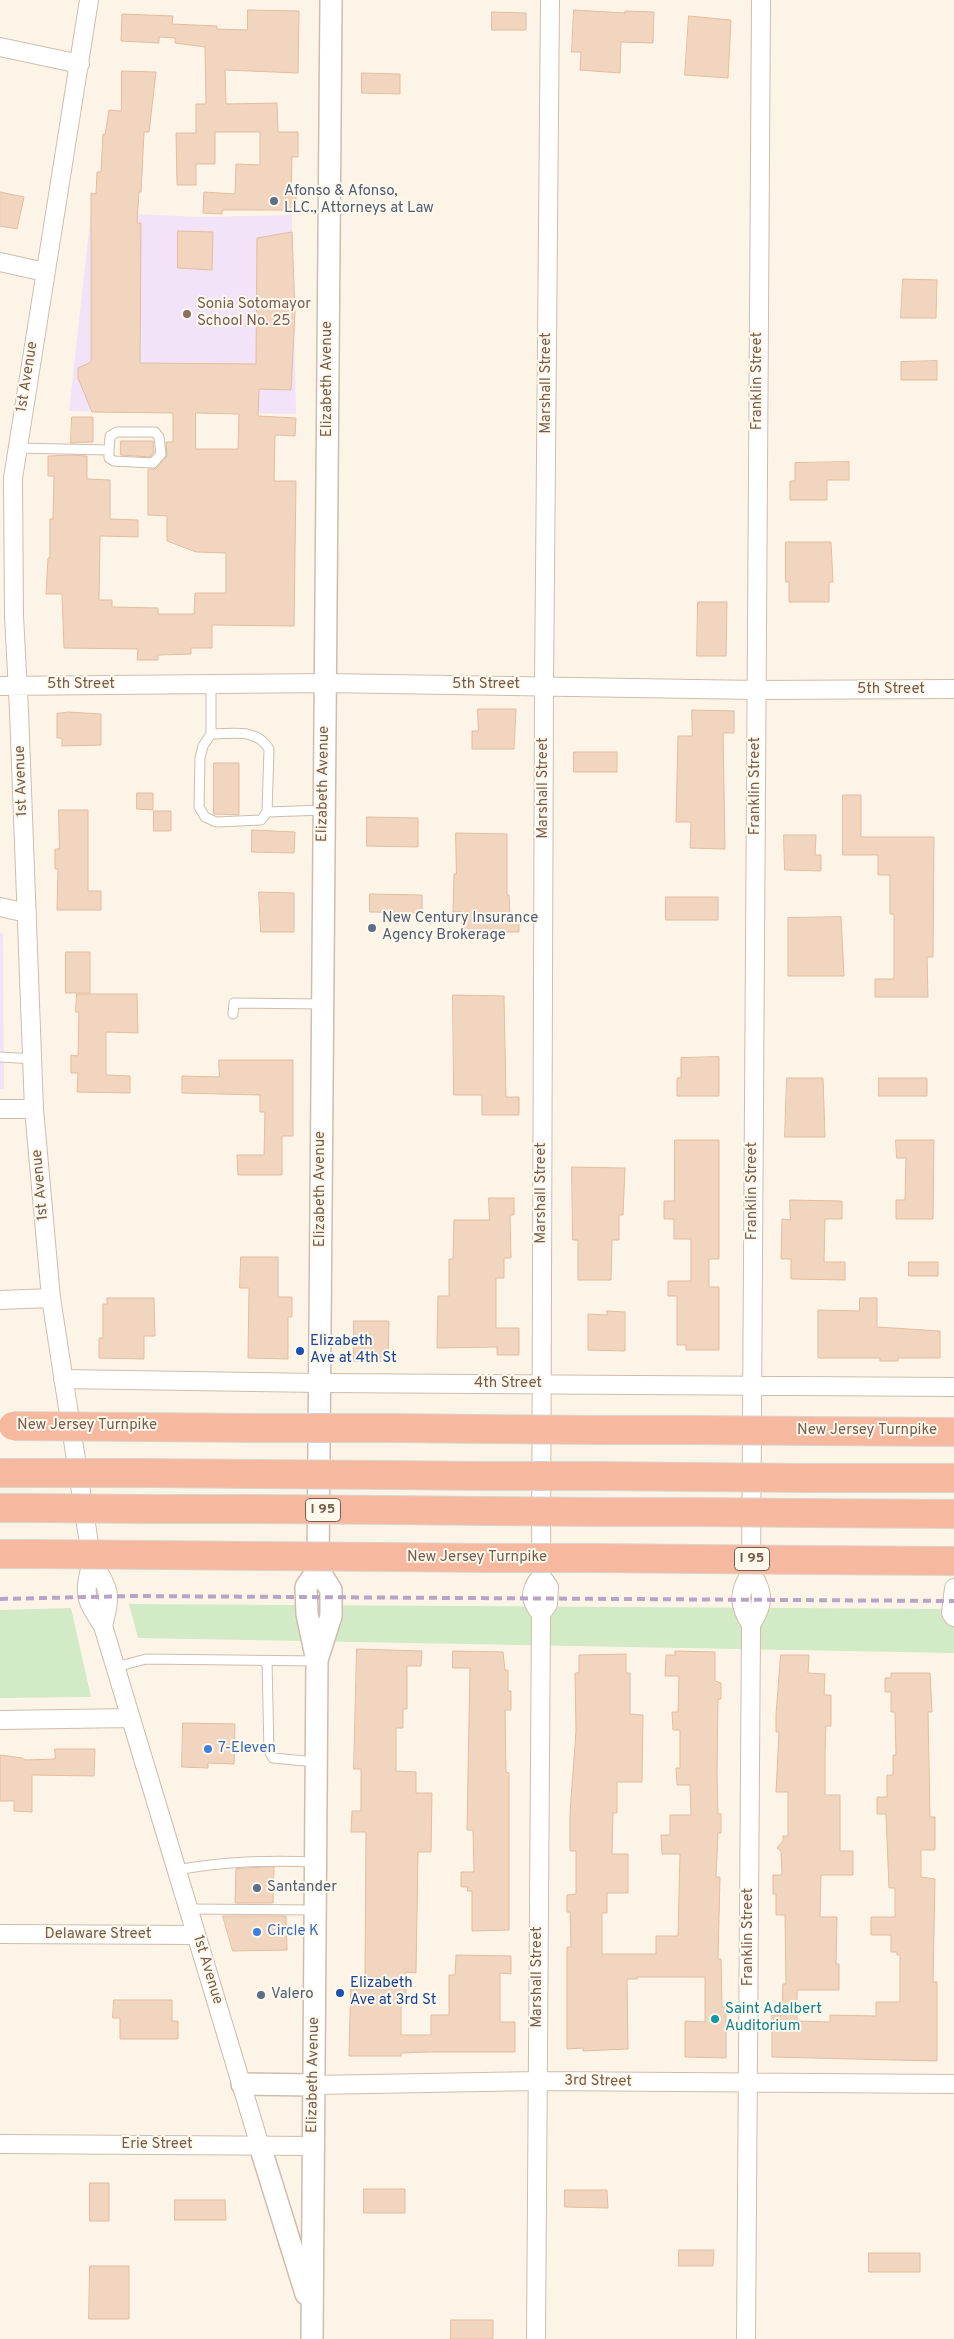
<!DOCTYPE html>
<style>
body{margin:0}
canvas{display:block;background:#fcf5e7}
</style>
<canvas width="954" height="2339"></canvas>
<script>
const g = document.querySelector('canvas').getContext('2d');
g.lineJoin = 'round';
function paint(path, color) {
  g.fillStyle = color;
  g.fill(path, 'evenodd');
}
function trace(path, color, width, dash) {
  g.strokeStyle = color;
  g.lineWidth = width;
  g.lineCap = dash ? 'butt' : 'round';
  g.setLineDash(dash || []);
  g.stroke(path);
}
function write(font, color, halo, rows, align = 'center') {
  g.font = font + ' Overpass,sans-serif';
  g.lineWidth = 4;
  g.setLineDash([]);
  g.textBaseline = 'middle';
  g.strokeStyle = halo;
  g.fillStyle = color;
  for (const [text, x, y, turn = 0] of rows) {
    g.save();
    g.translate(x, y);
    g.rotate((+turn || 0) * Math.PI / 180);
    g.textAlign = isNaN(turn) ? turn : align;
    if (halo) g.strokeText(text, 0, 0);
    g.fillText(text, 0, 0);
    g.restore();
  }
}
const education = new Path2D(`
 M91,212L201,217L292,215L296,414L69,411Z
 M0,932L3,934L4,1089H0Z`);
const green = new Path2D(`
 M129,1604L954,1609V1653L138,1638Z
 M71,1608L91,1697L0,1698V1610Z`);
const building = new Path2D(`
 M248,10L299,11L298,73L225,70L226,104L277,103L278,132H298V157H292L291,195H296V210H222V214L203,213L204,192L235,194L236,164L260,165V132H215V164H196V185H177L176,133H196V104H206L205,47L175,43V38L159,37V43L121,41L122,14L173,16L172,24L217,26V29L247,30Z
 M574,10L625,13V11L654,12L653,43L621,42L620,73L580,70L581,52H572Z
 M492,12L526,13V30H492Z
 M689,16L731,20L728,78L685,75Z
 M122,71L156,72L149,132H144L141,192H139L137,223H141L140,363L256,364L257,238L292,232L295,312L291,390L259,389L258,416L296,418L295,436L275,435L274,481H296L294,626L212,625V648H191V654L158,655V660H137L138,649L64,648L62,594H46L48,558H50V519H53L54,476H48V456L71,455L87,456V479L110,480V519L138,520V537L100,536L99,600H112V607L158,608V614H194L195,593H226V553L196,552L167,541V516L148,515V469H156L167,456L166,442H173V413L92,412L78,378V368L91,362V193L96,194L97,172H101L103,134L105,135L109,110L121,111ZM196,413L239,414L238,449H196Z
 M362,73L400,74V94L362,93Z
 M0,192L24,197L17,229L0,226Z
 M178,231L213,232L212,270L178,268Z
 M903,279L937,280L936,318H901Z
 M937,361V380H901V362Z
 M72,417H93V442L71,443Z
 M121,441H153L154,452L150,457L121,455Z
 M849,462V480H827V500H790V481H795V463Z
 M786,542H831L833,582H829V602H789V582H786Z
 M698,602H727L726,656H697Z
 M478,709H516L514,749H472V731H478Z
 M692,710L734,711V733H723L725,849L690,848L691,822H676L678,736H692Z
 M68,712L101,714V745L62,746V738H57V714Z
 M574,752H617V772H574Z
 M214,763H239V815L214,814Z
 M137,793H153V810L137,809Z
 M843,795H861V837H934L933,957H927L928,997H875V979H894V914H890V875H878V855H843Z
 M59,810H88V891H101V910H57L58,869H55V849H59Z
 M154,811H171V831H154Z
 M367,817L418,818V847L367,846Z
 M252,830L295,832L294,853L252,852Z
 M456,833L507,834V895H509L510,914H519V932H462V912H453L454,874H456Z
 M784,835H816L815,855H821V871L785,870Z
 M259,892L294,893V932H261Z
 M370,894L422,895V913L370,912Z
 M666,897H718V920H666Z
 M841,917L844,976H788V918Z
 M66,952H90V993H66Z
 M77,994H137L138,1033L106,1032V1075L130,1076V1093L77,1092L78,1073H71V1055L78,1056L79,1012H76Z
 M453,995L504,996L506,1097H519V1115H482V1095H454Z
 M719,1057V1096H677V1078H681V1058Z
 M219,1060H293V1136H282V1175H238L237,1155H264L265,1112H260V1095L182,1093V1076L219,1077Z
 M787,1078H823L825,1137H785Z
 M879,1078H927V1096H879Z
 M675,1140H719V1259H709V1287H719V1350H686V1345H677V1296H668V1281H691V1239H674V1219H664V1201H674Z
 M896,1140H934L933,1219H896V1200H905L906,1158H897Z
 M572,1167L625,1168L623,1215H619V1240H612L611,1280H578V1240H573Z
 M489,1198H514V1215H510L511,1258H504V1278H496V1328H519V1355H497V1347L437,1348L438,1296H449V1259H453L454,1220H489Z
 M790,1200L842,1201V1219H825L824,1262H845V1280L791,1279V1259H781L782,1219L790,1220Z
 M241,1257H278V1297H292V1317H288V1359L248,1358L249,1288H240Z
 M909,1262H938V1276H909Z
 M107,1298H154L155,1336H144V1359L99,1358V1338H103V1304H107Z
 M860,1298H877V1327L940,1331V1358H898V1361H880V1358H818V1310L859,1311Z
 M607,1311L625,1312V1351L588,1350V1314L607,1315Z
 M354,1321H389L388,1361H354Z
 M357,1649L422,1651L421,1666H407V1709H403V1728H396V1771L416,1772V1793H432L431,1852H418L416,1973L406,1972V1998H401V2035H431V2015H449V1975H455L456,1955L511,1956V1974L500,1973V2022H515V2052H429L401,2053V2056H349L351,1975H365L366,1832H351L352,1811H361V1769H354Z
 M453,1651L503,1652L505,1670H508V1691H511V1710H505L506,1772L509,1773V1930L472,1931V1891H467L468,1887H461V1872H474L473,1830H467L470,1668H453Z
 M675,1651L715,1652V1681L721,1683V1699H718L717,1773L718,1814H721V1833H718L716,1877H720L718,1959H721L722,2007L726,2008V2058L685,2057V2021L705,2022V1977H637V1979H627L628,2049L583,2051V2048L567,2049V1947H571L570,1912H567V1895L576,1894V1851H570V1813L576,1731L575,1673H579V1655L626,1654V1673H630V1714L643,1715L642,1782H617V1813H613L612,1854H628V1893H607V1913H602V1954H656V1936H678L680,1854H662L661,1835H670V1815H691L690,1785H677L676,1768H680V1730H673L672,1712H678L679,1676H665L666,1655H675Z
 M781,1655H809L808,1673L825,1674L824,1695H831V1726H826L825,1749V1795H840V1851H853V1875H821L820,1917H837L836,1964H839V1990H797V2021L830,2022V2015L876,2016V2002H900V1955H897V1952H891V1935H871V1917H895V1888H889L886,1814H877V1797H887V1775H893V1755H896L895,1712H891V1692H885V1678H891V1673H930L932,1712H928L930,1817H935V1850H921V1877L935,1879L933,1982H937V2061L772,2057V2015H782L783,1984H786L785,1915H776V1894H773V1875H782L781,1851L777,1848L783,1841V1836H788V1792H776L779,1732H776V1715Z
 M183,1723L235,1724L234,1764L208,1763V1768L182,1767Z
 M55,1749H95L94,1776L32,1775V1812L14,1811V1801H0V1755L22,1758L25,1760L55,1759Z
 M274,1867L273,1903H235L236,1869Z
 M223,1916H286L287,1950L233,1951Z
 M114,2000H172V2021H178V2039H120V2018H113Z
 M90,2183H109V2221H90Z
 M364,2189H405V2213H364Z
 M565,2190H607L608,2208L565,2207Z
 M175,2200H225L226,2220H175Z
 M679,2250H714L713,2266H679Z
 M869,2253H920V2272H869Z
 M90,2266H129V2319H89Z
 M451,2320H493V2339H451Z`);
const service = new Path2D(`
 M17,448L109,450V458L114,461L153,463L161,454L159,437L155,432H117L110,436L109,450
 M211,685V734C233,734 257,728 269,749L267,812L261,820L216,822L205,817L199,807L200,758L203,746L211,734
 M267,812L324,810
 M233,1014L234,1003L322,1004
 M0,1057L34,1059
 M267,1661L269,1751L273,1758L316,1762
 M116,1667L146,1659L317,1661
 M177,1870C223,1861 268,1860 315,1862
 M189,1909L315,1910`);
const minor = new Path2D(`
 M89,0L13,478L14,616L19,711L34,1109L51,1298L92,1563C111,1590 111,1595 103,1626
 M0,47L80,64
 M0,262L45,272
 M0,686L326,683L757,690L954,689
 M0,907L27,913
 M0,1109H34
 M0,1300L51,1298
 M63,1379L319,1383L954,1387
 M92,1563C82,1594 86,1600 103,1626L260,2146
 M954,1588L951,1613L954,1617
 M541,1614C529,1600 529,1591 541,1576
 M751,1625C764,1604 765,1593 751,1572
 M0,1720L130,1718
 M0,1934L196,1935
 M314,2085L538,2081L954,2084
 M0,2144L313,2146
 M536,2339L541,1614L548,1604L549,1587L541,1576L544,686L550,0
 M746,2339L751,1625C738,1604 738,1593 751,1572L761,0`);
const tertiary = new Path2D(`
 M317,1660L331,1616V1590L318,1569
 M242,2084L314,2085
 M260,2146L306,2294
 M312,2339L317,1661L307,1614L306,1587L318,1569L331,0`);
const motorway = new Path2D(`
 M135,1427L259,1428
 M390,1428L485,1429
 M597,1430H698
 M808,1431L954,1432
 M0,1473H21
 M143,1473L257,1474
 M388,1475L483,1476
 M596,1476L697,1477
 M806,1478H954
 M0,1508H26
 M148,1509H257
 M390,1510L485,1511
 M598,1512H697
 M807,1513L954,1514
 M0,1554H33
 M154,1555L258,1556
 M389,1557L485,1558
 M597,1558L697,1559
 M807,1560L954,1561`);
const rail = new Path2D(`
 M0,1599L132,1596L954,1601`);
const motorwayBridge = new Path2D(`
 M13,1426L135,1427
 M259,1428H390
 M485,1429L597,1430
 M698,1430L808,1431
 M21,1473H143
 M257,1474L388,1475
 M483,1476H596
 M697,1477L806,1478
 M26,1508L148,1509
 M257,1509L390,1510
 M485,1511L598,1512
 M697,1512L807,1513
 M33,1554L154,1555
 M258,1556L389,1557
 M485,1558H597
 M697,1559L807,1560`);
const markers = [
 [274,201,5,"#5c6f8a"],
 [187,314,5,"#8d6e63"],
 [372,928,5,"#5c6f8a"],
 [300,1351,5,"#1a4fb4"],
 [208,1749,5,"#3f7fe0"],
 [257,1888,5,"#5c6f8a"],
 [257,1932,5,"#3f7fe0"],
 [340,1993,5,"#1a4fb4"],
 [261,1995,5,"#5c6f8a"],
 [715,2019,5,"#0f9aa8"]
];
const shields = [
 [323,1510,35],
 [752,1559,35]
];
const shieldNames = [
 ["I 95",323,1510],
 ["I 95",752,1559]
];
const serviceNames = [
 ["Afonso & Afonso,",284,192],
 ["LLC., Attorneys at Law",284,209],
 ["New Century Insurance",382,919],
 ["Agency Brokerage",382,936],
 ["Santander",267,1888],
 ["Valero",271,1995]
];
const educationNames = [
 ["Sonia Sotomayor",197,305],
 ["School No. 25",197,322]
];
const streetNames = [
 ["1st Avenue",28,377,-81],
 ["Elizabeth Avenue",328,379,-90],
 ["Franklin Street",758,381,-90],
 ["Marshall Street",547,383,-90],
 ["5th Street",81,685],
 ["5th Street",486,685],
 ["5th Street",891,690],
 ["1st Avenue",22,781,-92],
 ["Elizabeth Avenue",324,784,-89],
 ["Franklin Street",756,786,-90],
 ["Marshall Street",544,788,-90],
 ["1st Avenue",41,1185,-95],
 ["Elizabeth Avenue",321,1189,-90],
 ["Franklin Street",753,1191,-90],
 ["Marshall Street",542,1193,-90],
 ["4th Street",508,1384],
 ["New Jersey Turnpike",87,1426],
 ["New Jersey Turnpike",867,1431],
 ["New Jersey Turnpike",477,1558],
 ["Delaware Street",98,1935],
 ["Franklin Street",749,1937,-90],
 ["1st Avenue",207,1970,73],
 ["Marshall Street",538,1977,-90],
 ["Elizabeth Avenue",314,2075,-89],
 ["3rd Street",598,2082,1],
 ["Erie Street",157,2145]
];
const transitNames = [
 ["Elizabeth",310,1342],
 ["Ave at 4th St",310,1359],
 ["Elizabeth",350,1984],
 ["Ave at 3rd St",350,2001]
];
const shopNames = [
 ["7-Eleven",218,1749],
 ["Circle K",267,1932]
];
const cultureNames = [
 ["Saint Adalbert",725,2010],
 ["Auditorium",725,2027]
];
paint(education, '#f2e3f9');
paint(green, '#d2eac5');
paint(building, '#f2d5be');
trace(building, '#e4bc9f', 1);
trace(service, '#cebdad', 11);
trace(minor, '#cebdad', 20);
trace(tertiary, '#cebdad', 24);
trace(motorway, '#dbd5d0', 30);
trace(service, '#fff', 9);
trace(minor, '#fff', 18);
trace(tertiary, '#fff', 21);
trace(motorway, '#f6b89e', 28);
trace(rail, '#b8a4c7', 4, [8, 5]);
trace(motorwayBridge, '#dbd5d0', 30, []);
trace(motorwayBridge, '#f6b89e', 28);
for (const [x, y, r, color] of markers) {
  const dot = new Path2D();
  dot.arc(x, y, r, 0, 2 * Math.PI);
  g.fillStyle = color;
  g.fill(dot);
  trace(dot, '#fff9ed', 2);
}
for (const [x, y, w] of shields) {
  const box = new Path2D();
  box.roundRect(x - w / 2, y - 11.5, w, 23, 4);
  g.fillStyle = '#fff9ed';
  g.fill(box);
  trace(box, '#765c4b', 1);
}
write('bold 14px', '#765c4b', null, shieldNames);
write('15px', '#4e5e75', '#fff9ed', serviceNames, 'left');
write('15px', '#785e54', '#fff9ed', educationNames, 'left');
write('15px', '#765c4b', '#fff9ed', streetNames);
write('15px', '#164399', '#fff9ed', transitNames, 'left');
write('15px', '#366cbe', '#fff9ed', shopNames, 'left');
write('15px', '#0d838f', '#fff9ed', cultureNames, 'left');
</script>
